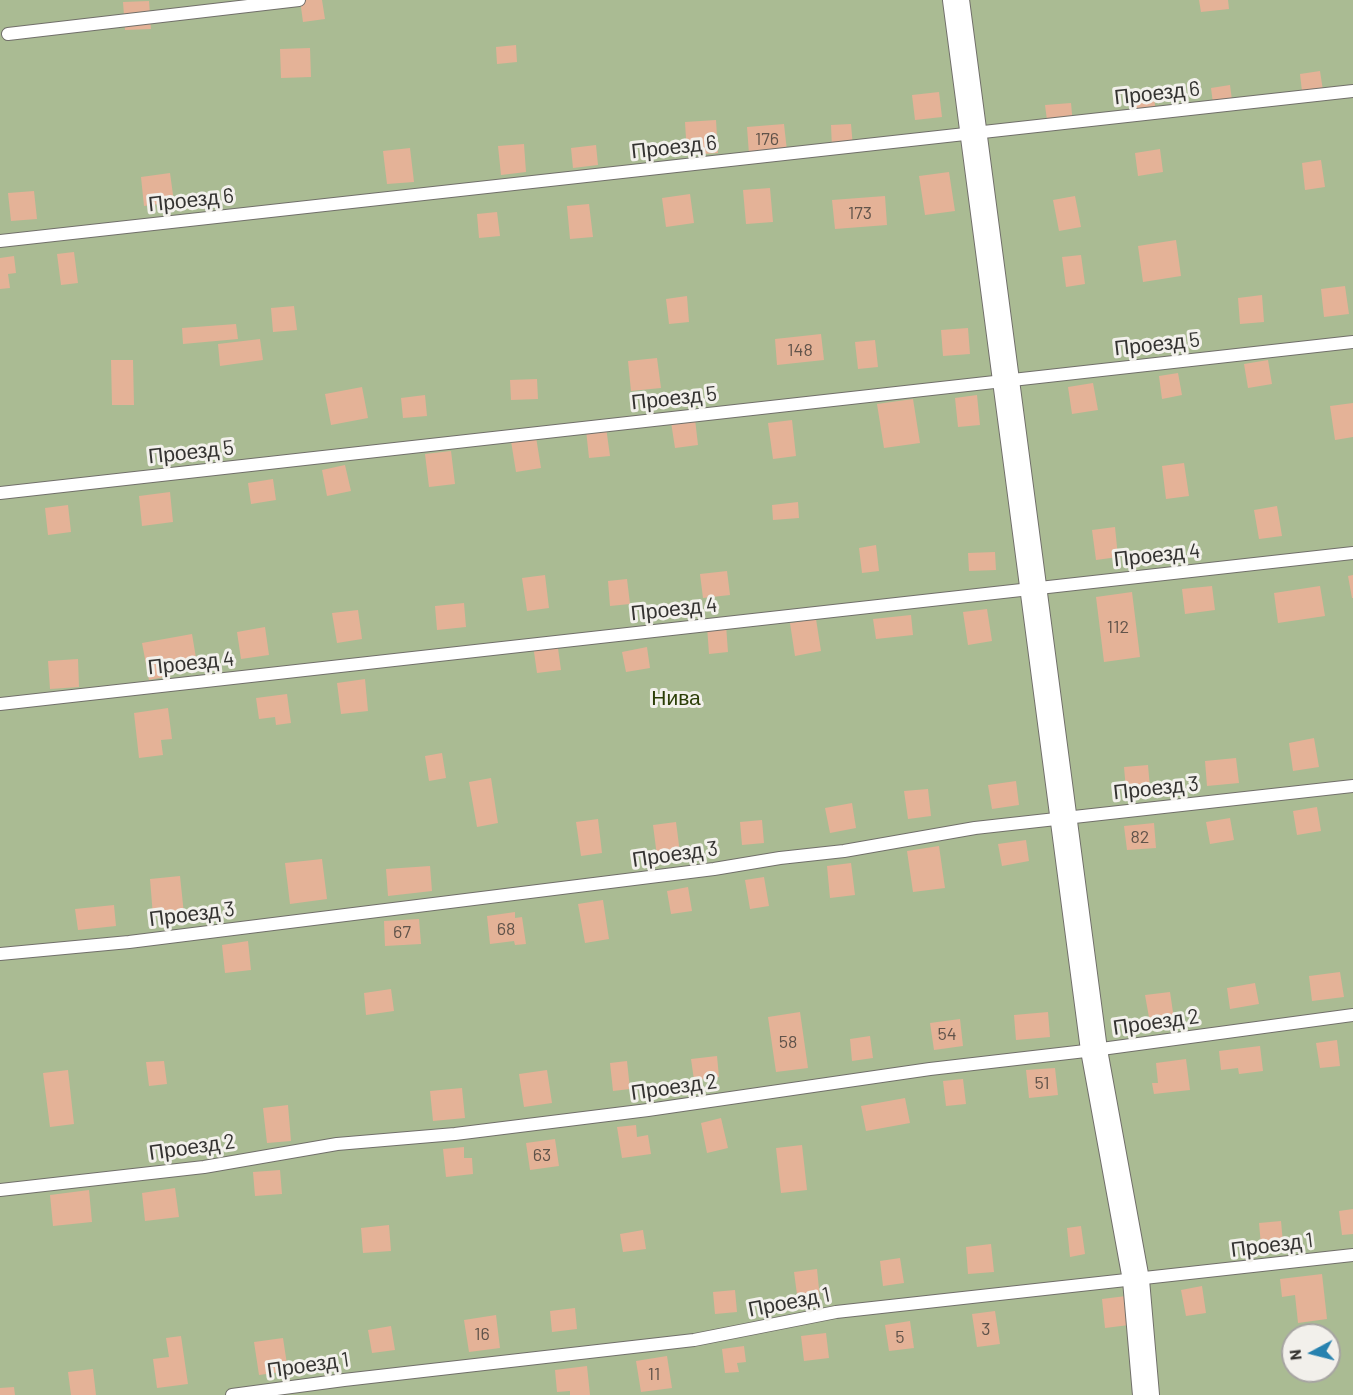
<!DOCTYPE html>
<meta charset="utf-8">
<style>
body{margin:0}
#map{position:relative;width:1353px;height:1395px;overflow:hidden;background:#e5e3dd;font-family:Barlow,sans-serif}
canvas{display:block}
.north{position:absolute;left:1281px;top:1323px;width:60px;height:60px;box-sizing:border-box;background:#f2f0eb;border:2px solid #a6a4a1;border-radius:50%;rotate:263deg;font-size:16px;font-weight:700;line-height:24px;text-align:center;color:#343331}
.north::after{content:'';display:block;margin:auto;width:21px;height:27px;background:#2782af;clip-path:polygon(50% 0,100% 100%,50% 72%,0 100%)}
</style>
<div id="map">
<canvas width="1353" height="1395"></canvas>
<div class="north">N</div>
</div>
<script>
const g = document.querySelector('canvas').getContext('2d');
g.lineJoin = 'round';
function paint(path, color) {
  g.fillStyle = color;
  g.fill(path, 'evenodd');
}
function trace(path, color, width, dash) {
  g.strokeStyle = color;
  g.lineWidth = width;
  g.lineCap = dash ? 'butt' : 'round';
  g.setLineDash(dash || []);
  g.stroke(path);
}
function write(font, color, halo, rows, align = 'center') {
  g.font = font + ' Barlow,sans-serif';
  g.lineWidth = 6;
  g.setLineDash([]);
  g.textBaseline = 'middle';
  g.strokeStyle = halo;
  g.fillStyle = color;
  for (const [text, x, y, turn = 0] of rows) {
    g.save();
    g.translate(x, y);
    g.rotate((+turn || 0) * Math.PI / 180);
    g.textAlign = isNaN(turn) ? turn : align;
    if (halo) g.strokeText(text, 0, 0);
    g.fillText(text, 0, 0);
    g.restore();
  }
}
const green = new Path2D(`
 M0,0H1353V1395H0ZM1293,1335H1329V1371H1293Z`);
const building = new Path2D(`
 M300,0H322L325,19L303,22Z
 M1199,0H1228L1229,9L1201,12Z
 M149,1L151,29L125,30L123,2Z
 M516,45L517,62L497,64L496,47Z
 M310,48L311,77L281,78L280,49Z
 M1320,71L1324,97L1303,100L1300,74Z
 M1230,85L1233,108L1214,111L1211,88Z
 M1153,91L1156,112L1133,116L1130,95Z
 M939,92L942,117L915,120L912,95Z
 M1071,103L1073,125L1048,128L1045,105Z
 M716,120L718,153L687,155L685,122Z
 M784,124L787,151L749,154L747,127Z
 M851,124L853,147L832,149L831,125Z
 M524,144L526,172L501,175L498,146Z
 M596,145L598,165L573,168L571,148Z
 M410,148L414,182L387,184L383,151Z
 M1160,149L1163,172L1138,176L1135,153Z
 M1321,160L1325,187L1305,190L1302,163Z
 M949,172L955,211L925,215L919,176Z
 M170,173L174,202L144,206L141,177Z
 M770,188L773,222L746,224L743,190Z
 M34,191L37,219L11,221L8,193Z
 M690,194L694,223L666,227L662,198Z
 M885,196L887,225L835,229L832,200Z
 M1075,196L1081,227L1059,231L1053,200Z
 M589,204L593,237L570,239L567,206Z
 M497,212L500,236L479,238L477,214Z
 M1176,240L1181,276L1143,282L1138,246Z
 M74,252L78,283L61,285L57,254Z
 M1081,255L1085,284L1066,287L1062,257Z
 M14,256L16,273L8,274L10,288L0,289V258Z
 M1345,286L1349,314L1324,317L1321,289Z
 M1262,295L1264,322L1240,324L1238,298Z
 M687,296L689,322L669,324L666,299Z
 M294,306L297,330L273,332L271,308Z
 M236,324L238,339L183,344L182,328Z
 M968,328L970,354L943,356L941,330Z
 M821,334L824,360L777,365L775,339Z
 M260,339L263,360L220,366L218,344Z
 M875,340L878,367L858,369L855,342Z
 M657,358L661,388L631,391L628,361Z
 M111,360H133L134,405H112Z
 M1268,360L1272,384L1248,388L1244,364Z
 M1178,373L1182,395L1162,399L1159,376Z
 M537,379L538,399L511,400L510,380Z
 M1093,383L1098,410L1072,414L1068,387Z
 M362,387L368,418L331,425L325,394Z
 M425,395L427,416L403,418L401,398Z
 M977,395L980,425L958,427L955,398Z
 M913,399L920,443L884,448L877,404Z
 M1353,403V437L1335,440L1330,406Z
 M695,419L698,445L675,448L671,422Z
 M792,420L796,456L773,459L768,423Z
 M606,427L610,456L589,458L586,430Z
 M536,437L541,468L516,472L511,441Z
 M451,451L455,484L429,487L425,454Z
 M1184,463L1189,496L1166,499L1162,466Z
 M345,465L351,491L327,496L322,470Z
 M273,479L276,500L251,504L248,483Z
 M170,492L173,522L142,526L139,496Z
 M798,502L799,518L773,520L772,505Z
 M68,505L71,532L48,535L45,508Z
 M1277,506L1282,536L1259,539L1254,510Z
 M1115,527L1118,557L1096,560L1092,530Z
 M876,545L879,571L862,573L859,548Z
 M995,552L996,570L969,571L968,553Z
 M727,571L730,595L703,598L700,574Z
 M545,575L549,608L527,611L522,578Z
 M1353,575V598H1352L1348,576Z
 M627,579L630,604L610,606L608,581Z
 M1212,586L1215,610L1185,614L1182,589Z
 M1320,586L1325,616L1278,623L1274,593Z
 M1132,592L1140,657L1104,662L1096,597Z
 M464,603L466,627L437,630L435,606Z
 M987,609L992,641L968,645L963,612Z
 M358,610L362,639L337,643L332,613Z
 M911,615L913,635L876,639L873,619Z
 M816,619L821,651L795,656L790,623Z
 M726,625L728,652L709,654L707,626Z
 M265,627L269,655L241,659L237,632Z
 M192,634L197,664L162,670L164,677L149,680L142,643Z
 M557,641L561,670L537,673L533,645Z
 M647,647L650,668L626,672L622,652Z
 M78,659L79,687L50,689L48,661Z
 M365,679L368,711L341,714L337,683Z
 M287,694L291,723L276,725L275,717L259,719L256,698Z
 M168,708L172,739L161,740L163,755L139,758L134,713Z
 M1314,738L1319,767L1293,771L1289,743Z
 M442,753L446,778L429,781L425,756Z
 M1236,758L1239,783L1207,786L1205,761Z
 M1148,765L1150,788L1126,790L1124,767Z
 M491,778L498,823L477,827L469,782Z
 M1016,781L1019,805L992,809L988,785Z
 M928,789L931,816L908,819L904,791Z
 M852,803L856,828L830,833L825,808Z
 M1317,807L1321,831L1297,835L1293,811Z
 M1230,818L1234,840L1210,844L1206,822Z
 M598,819L602,853L581,856L576,822Z
 M762,820L764,843L742,845L740,822Z
 M676,822L680,853L657,856L653,825Z
 M1154,823L1156,848L1127,850L1124,826Z
 M1026,840L1029,861L1002,866L998,844Z
 M939,846L945,888L913,892L907,851Z
 M322,859L327,899L290,904L285,863Z
 M851,863L855,895L830,898L827,866Z
 M430,866L432,891L388,896L386,869Z
 M180,876L184,914L153,916L150,879Z
 M764,877L769,906L750,909L745,880Z
 M688,887L692,911L671,914L667,891Z
 M603,900L609,939L585,943L578,904Z
 M114,905L116,926L78,930L75,909Z
 M515,912V918L522,917L526,944L515,945L514,941L490,944L487,916Z
 M419,919L421,944L385,946L384,921Z
 M248,941L251,970L225,973L222,945Z
 M1340,972L1344,997L1312,1001L1309,976Z
 M1255,983L1259,1004L1230,1009L1227,988Z
 M391,989L394,1011L366,1015L364,993Z
 M1170,992L1174,1019L1150,1023L1145,995Z
 M800,1012L808,1068L776,1072L768,1017Z
 M1048,1012L1050,1037L1016,1040L1014,1015Z
 M960,1019L963,1046L934,1050L930,1023Z
 M870,1036L873,1058L852,1061L850,1039Z
 M1337,1040L1340,1066L1320,1068L1316,1043Z
 M1260,1046L1263,1071L1239,1074L1238,1068L1221,1070L1219,1051Z
 M717,1056L719,1077L694,1080L691,1059Z
 M1186,1059L1190,1090L1154,1094L1152,1083H1158L1156,1063Z
 M164,1061L167,1084L149,1086L146,1062Z
 M627,1061L630,1089L613,1091L610,1063Z
 M1055,1068L1058,1095L1029,1098L1026,1070Z
 M68,1070L74,1124L50,1127L43,1073Z
 M547,1070L552,1103L524,1107L519,1074Z
 M963,1079L966,1104L946,1106L943,1081Z
 M462,1088L465,1118L433,1121L430,1091Z
 M905,1098L910,1123L866,1131L861,1106Z
 M288,1105L291,1141L267,1143L263,1108Z
 M721,1118L728,1148L707,1153L701,1123Z
 M636,1125L637,1137L648,1135L651,1154L622,1158L617,1127Z
 M555,1139L559,1166L530,1170L526,1143Z
 M802,1145L807,1190L781,1193L776,1148Z
 M464,1147V1158H472L473,1174L446,1177L443,1149Z
 M280,1170L282,1194L255,1196L253,1172Z
 M175,1188L179,1217L145,1221L142,1193Z
 M89,1190L92,1222L53,1226L50,1195Z
 M1353,1209V1234L1342,1235L1339,1211Z
 M1281,1221L1283,1243L1261,1245L1259,1223Z
 M389,1225L391,1251L363,1253L361,1228Z
 M1081,1226L1085,1254L1070,1257L1067,1228Z
 M643,1230L646,1249L623,1252L620,1234Z
 M991,1244L994,1272L968,1274L966,1247Z
 M900,1258L904,1283L883,1286L880,1261Z
 M817,1269L820,1299L798,1302L794,1272Z
 M1322,1274L1327,1319L1298,1323L1295,1295L1282,1297L1280,1279Z
 M1202,1286L1206,1313L1186,1316L1181,1290Z
 M735,1290L737,1312L715,1314L713,1292Z
 M1126,1296L1129,1325L1105,1328L1102,1299Z
 M575,1308L577,1329L552,1332L550,1311Z
 M995,1311L1000,1344L977,1347L972,1314Z
 M496,1315L500,1348L469,1352L464,1320Z
 M910,1321L914,1348L889,1351L885,1325Z
 M391,1326L395,1350L372,1353L368,1330Z
 M826,1333L829,1358L804,1361L801,1336Z
 M181,1336L188,1384L157,1388L153,1359L169,1357L166,1338Z
 M283,1338L288,1371L259,1375L254,1342Z
 M744,1346L746,1362L737,1363L739,1372L725,1373L722,1349Z
 M667,1356L672,1388L641,1392L636,1361Z
 M587,1366L590,1395H570V1391L557,1392L555,1370Z
 M93,1369L96,1395H71L68,1372Z
 M14,1387L15,1395H0V1388Z`);
const service = new Path2D(`
 M8,34L299,0
 M0,241L1353,91
 M0,493L1353,342
 M0,704L1353,553
 M0,954L129,942L714,869L780,858L844,851L975,828L1353,786
 M0,1190L204,1167L337,1144L455,1134L648,1110L930,1069L1094,1050L1353,1015
 M232,1395L344,1380L694,1340L836,1312L1353,1255`);
const minor = new Path2D(`
 M956,0L1094,1050L1136,1280L1146,1395`);
const numberNames = [
 ["176",767,139],
 ["173",860,213],
 ["148",800,350],
 ["112",1118,627],
 ["82",1140,837],
 ["68",506,929],
 ["67",402,932],
 ["54",947,1034],
 ["58",788,1042],
 ["51",1042,1083],
 ["63",542,1155],
 ["3",986,1329],
 ["16",482,1334],
 ["5",900,1337],
 ["11",654,1374]
];
const streetNames = [
 ["Проезд 6",1157,93,-6],
 ["Проезд 6",674,147,-6],
 ["Проезд 6",191,200,-6],
 ["Проезд 5",1157,344,-6],
 ["Проезд 5",674,398,-6],
 ["Проезд 5",191,452,-6],
 ["Проезд 4",1157,555,-6],
 ["Проезд 4",674,609,-6],
 ["Проезд 4",191,663,-6],
 ["Проезд 3",1156,788,-6],
 ["Проезд 3",675,854,-8],
 ["Проезд 3",192,914,-7],
 ["Проезд 2",1156,1022,-8],
 ["Проезд 2",674,1087,-8],
 ["Проезд 2",192,1147,-8],
 ["Проезд 1",1272,1245,-7],
 ["Проезд 1",789,1302,-11],
 ["Проезд 1",308,1365,-8]
];
const parkNames = [
 ["Нива",676,698]
];
paint(green, '#aabb93');
paint(building, '#e4b297');
trace(service, '#716f6a', 14);
trace(minor, '#716f6a', 28);
trace(service, '#fff', 12);
trace(minor, '#fff', 26);
write('18px', '#60534a', null, numberNames);
write('21px', '#343331', '#f2f0eb', streetNames);
write('21px', '#2c3e08', '#f2f0eb', parkNames);
</script>
